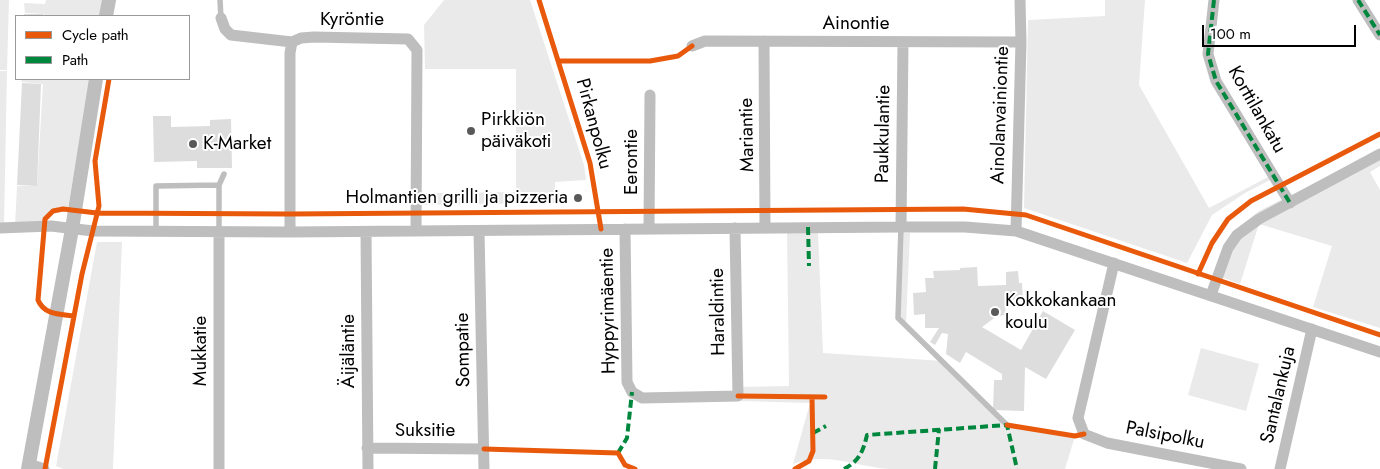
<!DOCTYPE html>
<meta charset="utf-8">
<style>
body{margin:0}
#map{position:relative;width:1380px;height:469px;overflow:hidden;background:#fff;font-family:Jost,sans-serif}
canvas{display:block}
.legend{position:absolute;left:15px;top:15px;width:175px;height:65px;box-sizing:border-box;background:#fff;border:1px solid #999;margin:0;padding:6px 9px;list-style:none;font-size:15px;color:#000}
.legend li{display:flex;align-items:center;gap:10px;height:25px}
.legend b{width:25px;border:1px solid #999}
.scale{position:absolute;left:1202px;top:25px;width:154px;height:22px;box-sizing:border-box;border:2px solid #000;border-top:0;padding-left:6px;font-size:15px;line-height:18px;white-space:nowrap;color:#000;-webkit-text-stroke:4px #fff;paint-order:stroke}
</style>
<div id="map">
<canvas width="1380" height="469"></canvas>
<ul class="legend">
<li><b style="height:6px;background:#e8590c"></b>Cycle path</li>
<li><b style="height:6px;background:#00873e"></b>Path</li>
</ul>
<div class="scale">100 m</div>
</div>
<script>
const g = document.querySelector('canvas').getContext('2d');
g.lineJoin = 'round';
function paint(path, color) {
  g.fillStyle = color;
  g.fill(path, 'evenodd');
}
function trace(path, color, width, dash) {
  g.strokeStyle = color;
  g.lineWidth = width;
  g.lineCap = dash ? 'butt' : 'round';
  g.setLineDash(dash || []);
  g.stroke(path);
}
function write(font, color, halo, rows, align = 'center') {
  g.font = font + ' Jost,sans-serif';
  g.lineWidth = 4;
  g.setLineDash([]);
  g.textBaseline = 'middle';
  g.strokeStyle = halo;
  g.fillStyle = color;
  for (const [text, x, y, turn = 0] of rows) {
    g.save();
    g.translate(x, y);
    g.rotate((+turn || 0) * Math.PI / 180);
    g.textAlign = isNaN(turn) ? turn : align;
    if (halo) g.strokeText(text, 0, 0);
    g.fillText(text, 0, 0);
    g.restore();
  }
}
const green = new Path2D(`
 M0,0H9L7,70H0Z
 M46,0H104L101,16H45L44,14L25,13L24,3L45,4Z
 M444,0H530L584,165L586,180L555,182V203L425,205V193L516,192V69H425L424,25Z
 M1105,0H1145L1139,85L1209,208L1270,176L1272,179L1245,193L1212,215L1187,263L1024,208L1028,20L1105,16Z
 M0,71H7L4,225H0Z
 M22,79H90L68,208L52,210L45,218L44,226H15L17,186H37L43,84L21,82Z
 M1380,150V166L1370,172L1380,190V328L1313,307L1332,246L1259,224L1240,284L1213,274L1240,226L1259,211Z
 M787,232H818L823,353L943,361L1007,425L1075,436L1065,469C1007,469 948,469 890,469C856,467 826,451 793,464L810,403L741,401V387L789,386Z
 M902,233H910L906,323L900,317Z
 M97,242H122L113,469H63L56,466Z
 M1201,348L1259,364L1246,411L1188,395Z`);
const building = new Path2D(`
 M24,14H43V16H24Z
 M22,83L41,84L37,186L17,185Z
 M153,116H171V127L210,126V120L231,119L232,168H197V161L154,162Z
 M977,267L978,286L1006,285V272L1018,271L1019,283H1022L1023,300H1010L1005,304L1006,315L997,316L982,327L1021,350L1043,311L1075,330L1046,379L1025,367L1024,411L993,410L994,380H1002V374L966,352L960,363L946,354L948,334L942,333L935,345L930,342L939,328H925V314L914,315L913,293L926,292L925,278H934L933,271L960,270V268Z`);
const service = new Path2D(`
 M220,0L221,18
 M219,185L224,174
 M901,227L898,318L1007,425
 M156,232V186L219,185V232`);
const minor = new Path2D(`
 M1214,0L1208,54L1216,81L1290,203
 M1358,0L1380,35
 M221,18L225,29L231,35L292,42
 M764,41L765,228
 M692,46L705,41L1021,42
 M901,227L903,42
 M0,228L51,226L93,231L290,232L901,227H965L1016,231L1380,352
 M625,229L627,382L632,392L642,398L738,396L735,228
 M649,229L650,95
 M479,231L484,469
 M1016,231L1021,42L1020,0
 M290,232V53L292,42L301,38L314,37L408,39L417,50L416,231
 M366,232L368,469
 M1114,263L1078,418L1084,434L1107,443L1241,469
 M1211,295L1228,248L1237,235L1259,219L1380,154
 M367,448L484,449
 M29,464L44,469
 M219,469V232
 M1280,469L1312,329`);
const tertiary = new Path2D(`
 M106,16L109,0
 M28,469L72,229L96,79`);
const quiet = new Path2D(`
 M1214,0L1208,54L1216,81L1290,203
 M1358,0L1380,35
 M808,227L809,266
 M813,433L826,426
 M618,453L627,438L632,392
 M844,469C859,461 863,452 867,435L1007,425L1017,469
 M935,469L939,429`);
const cycleway = new Path2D(`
 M539,0L590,163L601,229
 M560,61H650L678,56L692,46
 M1198,274L1212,243L1228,219L1251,201L1380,134
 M74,316C60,314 44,315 38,300L45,219L53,211L63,209L97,213L290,214L963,209L1026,215L1380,335
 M738,396L825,397
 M1007,425L1075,436L1084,434
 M484,449L618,453L625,465L635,469
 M45,469L82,274L99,206L95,161L109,79
 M795,469L809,461L813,451L812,397`);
const markers = [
 [471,131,5,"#595959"],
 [193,144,5,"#595959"],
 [578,198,5,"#595959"],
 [995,312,5,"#595959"]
];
const streetNames = [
 ["Kyröntie",352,20],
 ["Ainontie",856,24],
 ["Korttilankatu",1256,110,60],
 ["Ainolanvainiontie",1001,115,-88],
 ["Pirkanpolku",593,124,75],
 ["Paukkulantie",884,134,-89],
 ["Mariantie",748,135,-91],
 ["Eerontie",632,162,-90],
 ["Hyppyrimäentie",609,311,-91],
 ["Haraldintie",719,312,-91],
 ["Sompatie",464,350,-91],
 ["Mukkatie",201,351,-90],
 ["Äijäläntie",349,351,-90],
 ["Santalankuja",1279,395,-77],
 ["Suksitie",425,431],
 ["Palsipolku",1165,436,11]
];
const poiNames = [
 ["Pirkkiön",481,120],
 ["päiväkoti",481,142],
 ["K-Market",203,144],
 ["Holmantien grilli ja pizzeria",568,198,"right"],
 ["Kokkokankaan",1005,301],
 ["koulu",1005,323]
];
paint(green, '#eaeaea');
paint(building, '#ddd');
trace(service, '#bebebe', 5.5);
trace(minor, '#bebebe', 11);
trace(tertiary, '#bebebe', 14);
trace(quiet, '#00873e', 4, [8, 4]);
trace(cycleway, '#e8590c', 5);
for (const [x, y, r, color] of markers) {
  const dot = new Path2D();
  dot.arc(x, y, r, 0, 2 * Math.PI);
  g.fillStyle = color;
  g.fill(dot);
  trace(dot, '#fff', 2);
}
write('19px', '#000', '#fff', streetNames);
write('19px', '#000', '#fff', poiNames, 'left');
</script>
